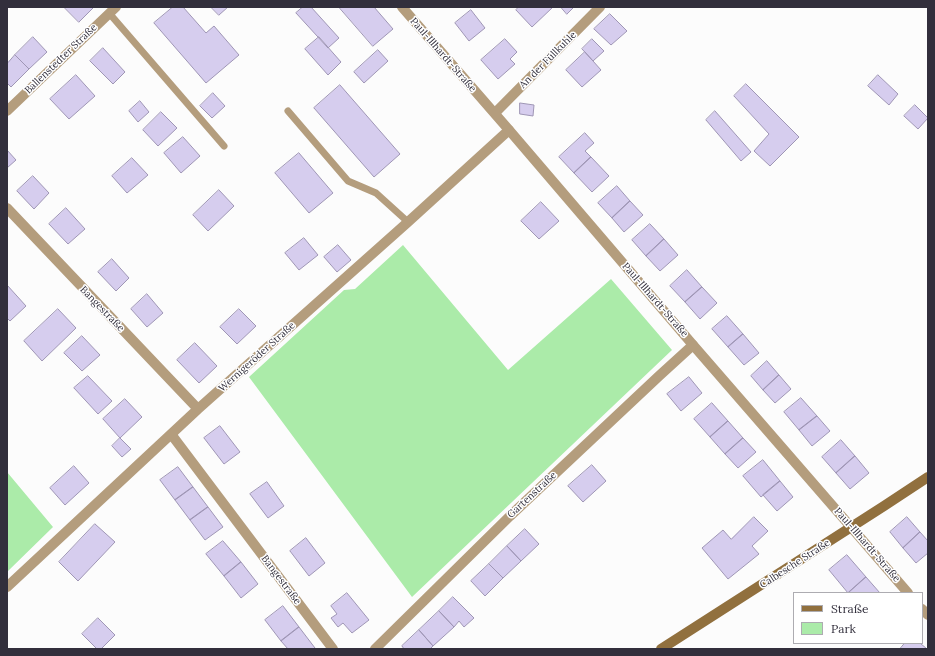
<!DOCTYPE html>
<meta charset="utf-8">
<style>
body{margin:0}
#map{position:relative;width:935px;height:656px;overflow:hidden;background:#fcfcfc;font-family:Lora,serif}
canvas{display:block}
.frame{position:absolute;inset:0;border:8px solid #322f3c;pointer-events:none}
.legend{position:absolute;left:793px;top:592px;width:130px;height:52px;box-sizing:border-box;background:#fff;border:1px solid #adacb1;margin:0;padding:5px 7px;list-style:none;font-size:12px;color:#322f3c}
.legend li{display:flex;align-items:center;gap:8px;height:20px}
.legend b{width:20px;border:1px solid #adacb1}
</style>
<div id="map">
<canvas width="935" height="656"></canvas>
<div class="frame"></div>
<ul class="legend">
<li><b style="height:5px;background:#91703e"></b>Straße</li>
<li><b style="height:11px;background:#abeba9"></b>Park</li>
</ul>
</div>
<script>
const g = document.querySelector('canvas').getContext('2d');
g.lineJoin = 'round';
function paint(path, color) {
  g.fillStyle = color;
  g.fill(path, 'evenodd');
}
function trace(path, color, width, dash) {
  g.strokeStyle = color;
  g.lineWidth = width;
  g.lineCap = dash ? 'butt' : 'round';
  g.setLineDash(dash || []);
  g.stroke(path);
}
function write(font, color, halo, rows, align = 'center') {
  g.font = font + ' Lora,serif';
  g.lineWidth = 3;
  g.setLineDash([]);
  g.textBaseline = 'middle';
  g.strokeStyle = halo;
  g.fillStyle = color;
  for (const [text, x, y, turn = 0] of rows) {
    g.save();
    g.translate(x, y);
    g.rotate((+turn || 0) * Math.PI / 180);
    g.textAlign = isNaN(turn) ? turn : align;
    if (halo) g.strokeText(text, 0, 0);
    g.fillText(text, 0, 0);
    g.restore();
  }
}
const green = new Path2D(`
 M403,245L508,370L611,279L672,350L412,597L249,377L344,290L355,289Z
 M7,472L53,527L7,572Z`);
const building = new Path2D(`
 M64,7H92L93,8L79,22Z
 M173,7H183L206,33L214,26L239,55L206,83L154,23Z
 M211,7H228L219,15Z
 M303,7H311L339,38L328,48L296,13Z
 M339,7H374L393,29L373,46Z
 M519,7H553L532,27L516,10Z
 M561,7H574L567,14Z
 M471,10L485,28L469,41L455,23Z
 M610,14L627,31L611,45L594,29Z
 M33,37L47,52L29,69L15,55Z
 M319,37L341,62L328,75L305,49Z
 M505,39L517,52L510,59L515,64L498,79L481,60Z
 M592,39L604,51L593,61L582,49Z
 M103,48L125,72L113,84L90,61Z
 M378,50L388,61L364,83L354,72Z
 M585,52L601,70L582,87L566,70Z
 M15,55L29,69L11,87L7,83V61L8,62Z
 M76,75L95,96L69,119L50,99Z
 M878,75L898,94L889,105L868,86Z
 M746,84L799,137L770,166L754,151L769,134L734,96Z
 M340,85L400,154L374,177L314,108Z
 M213,93L225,106L212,118L200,106Z
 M140,101L149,112L138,122L129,111Z
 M520,103L534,105L533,116L520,114Z
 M915,105L928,118L918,129L904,116Z
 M715,111L751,152L741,161L706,120Z
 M161,112L177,128L158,146L143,130Z
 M585,133L594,143L585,151L591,157L574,173L559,157Z
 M183,137L200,156L181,173L164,153Z
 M7,150L16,160L7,168Z
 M299,153L333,193L309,213L275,173Z
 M591,157L609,176L592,192L574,173Z
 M132,158L148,175L127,193L112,176Z
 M33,176L49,193L34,209L17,191Z
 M617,186L630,201L612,218L598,203Z
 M219,190L234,206L208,231L193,215Z
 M630,201L643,215L624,232L612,218Z
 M541,202L559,221L539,239L521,221Z
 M66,208L85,229L68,244L49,224Z
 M650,224L664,239L646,256L632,240Z
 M304,238L318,255L299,270L285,253Z
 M664,239L678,255L660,271L646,256Z
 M338,245L351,260L337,272L324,257Z
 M112,259L129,278L116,291L98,272Z
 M687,270L702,287L685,302L670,286Z
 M7,285L26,306L10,321L7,318Z
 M702,287L717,303L700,319L685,302Z
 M147,294L163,313L147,327L131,309Z
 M58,309L76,328L42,361L24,341Z
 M239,309L256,326L237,344L220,327Z
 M727,316L743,334L728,347L712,329Z
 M743,334L759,353L744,365L728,347Z
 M82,336L100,355L82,371L64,353Z
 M195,343L217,366L199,383L177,360Z
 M767,361L779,375L763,390L751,376Z
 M779,375L791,389L775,403L763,390Z
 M88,376L112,401L98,414L74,388Z
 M689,377L702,393L681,411L667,394Z
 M801,398L817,416L799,430L784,412Z
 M125,399L142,417L120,438L103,419Z
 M712,403L728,421L710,437L694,419Z
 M817,416L830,431L812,446L799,430Z
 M728,421L743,438L725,454L710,437Z
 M220,426L240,452L224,464L204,438Z
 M120,438L131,449L122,457L112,446Z
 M743,438L756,452L738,468L725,454Z
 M841,440L855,456L836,473L822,457Z
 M855,456L869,473L850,489L836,473Z
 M763,460L780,481L761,497L743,476Z
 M592,465L606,481L583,502L568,486Z
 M74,466L89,483L65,505L50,488Z
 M178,467L193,487L175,500L160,480Z
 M780,481L793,497L777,511L763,495Z
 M267,482L284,506L268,518L250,494Z
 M193,487L208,507L190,520L175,500Z
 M208,507L223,527L205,540L190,520Z
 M754,517L768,531L752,546L759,554L728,579L702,548L723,530L731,539Z
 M907,517L920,532L903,548L890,532Z
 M95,524L115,542L78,581L59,562Z
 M525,529L539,544L521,561L507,546Z
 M920,532L928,541V553L916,563L903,548Z
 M306,538L325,563L309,576L290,551Z
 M223,541L241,562L224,576L206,554Z
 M507,546L521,561L503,578L489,564Z
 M847,555L866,577L848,593L829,570Z
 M241,562L258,584L241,598L224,576Z
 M489,564L503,578L485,596L471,581Z
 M866,577L880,593H848Z
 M347,593L369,620L352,633L343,623L338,627L331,618L337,614L331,606Z
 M453,597L474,618L464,627L459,621L454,627L439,611Z
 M283,606L299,627L281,641L265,620Z
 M439,611L454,627L433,646L419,630Z
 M98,618L115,635L101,649H97L82,634Z
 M299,627L315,648L313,649H288L281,641Z
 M419,630L433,646L430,649H404L402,646Z
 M905,643H920L927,649H900Z`);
const service = new Path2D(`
 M109,13L224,146
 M288,111L348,181L376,193L408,222`);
const minor = new Path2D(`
 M7,111L116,7
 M495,113L600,7
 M7,208L198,409
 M171,434L333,649
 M851,527L908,593
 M7,587L198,409L408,222L509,130
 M922,609L928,615
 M375,649L510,516L659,376L693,345`);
const tertiary = new Path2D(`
 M402,7L509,130L693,345L851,527`);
const secondary = new Path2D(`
 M661,649L884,506L928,477`);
const streetNames = [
 ["Paul-Illhardt-Straße",443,55,49],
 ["Ballenstedter Straße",61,59,-44],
 ["An der Füllkuhle",548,60,-45],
 ["Paul-Illhardt-Straße",655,300,49],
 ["Bangestraße",102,309,46],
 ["Wernigeröder Straße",257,357,-42],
 ["Gartenstraße",532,495,-43],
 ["Paul-Illhardt-Straße",867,545,49],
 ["Calbesche Straße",795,564,-33],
 ["Bangestraße",281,580,53]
];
paint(green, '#abeba9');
paint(building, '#d6cdee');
trace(building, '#9f96b5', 1);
trace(service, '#b49d7d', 7);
trace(minor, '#b49d7d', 10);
trace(tertiary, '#b49d7d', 10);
trace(secondary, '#91703e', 10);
write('10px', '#322f3c', '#fff', streetNames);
</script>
